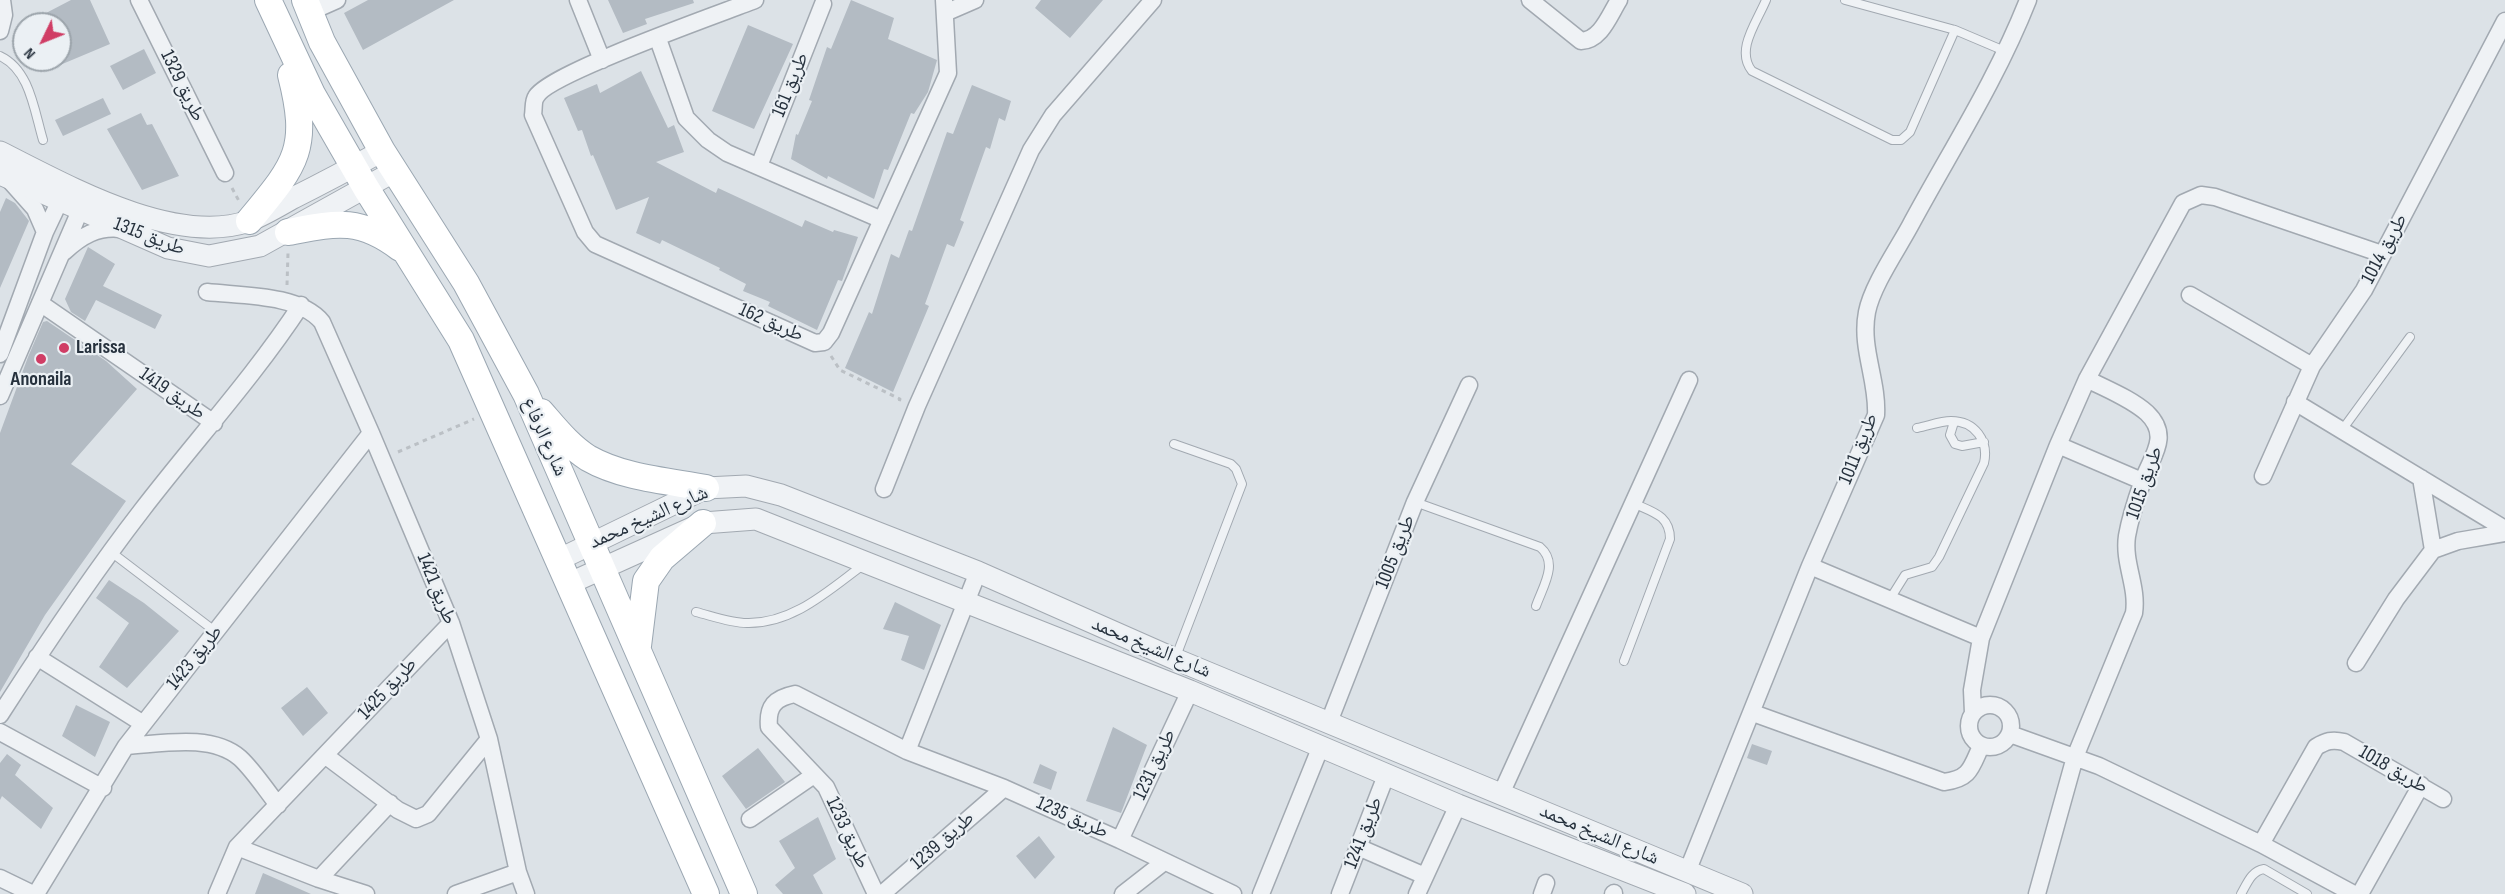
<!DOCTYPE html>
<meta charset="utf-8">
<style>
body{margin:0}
#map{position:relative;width:2505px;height:894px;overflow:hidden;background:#dce2e7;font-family:"Sofia Sans Condensed",sans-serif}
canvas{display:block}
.north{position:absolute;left:12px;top:12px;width:60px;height:60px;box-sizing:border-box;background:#ebf0f4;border:2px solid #9ca4ab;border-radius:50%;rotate:227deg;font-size:16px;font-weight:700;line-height:24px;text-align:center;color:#26313d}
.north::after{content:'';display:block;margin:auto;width:21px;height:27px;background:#d03d65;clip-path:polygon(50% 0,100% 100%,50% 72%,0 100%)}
</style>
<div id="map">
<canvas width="2505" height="894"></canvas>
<div class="north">N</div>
</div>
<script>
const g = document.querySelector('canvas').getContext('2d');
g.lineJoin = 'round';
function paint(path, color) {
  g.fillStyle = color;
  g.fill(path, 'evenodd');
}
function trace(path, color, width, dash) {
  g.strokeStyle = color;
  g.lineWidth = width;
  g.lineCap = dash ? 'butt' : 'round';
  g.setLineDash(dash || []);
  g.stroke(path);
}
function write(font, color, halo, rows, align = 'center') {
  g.font = font + ' "Sofia Sans Condensed","Noto Naskh Arabic",sans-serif';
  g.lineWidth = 4.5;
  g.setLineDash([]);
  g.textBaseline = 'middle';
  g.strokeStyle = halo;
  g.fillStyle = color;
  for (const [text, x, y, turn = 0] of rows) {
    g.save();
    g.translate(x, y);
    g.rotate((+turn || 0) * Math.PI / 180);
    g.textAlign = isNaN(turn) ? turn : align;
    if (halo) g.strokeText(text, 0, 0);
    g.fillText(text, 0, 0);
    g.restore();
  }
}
const building = new Path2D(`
 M71,0H90L110,44L60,65V24H25Z
 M368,0H454L363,50L344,13Z
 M608,0H693L694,3L645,19L647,24L623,33Z
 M851,0L894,18L888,39L937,60L928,92L914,114L911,113L888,170L884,169L874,199L828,176L827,179L791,159L796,134L798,135L812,101L809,100L827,47L831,49Z
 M1041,0H1103L1070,38L1035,8Z
 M748,25L793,44L754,129L712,111Z
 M144,49L156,73L123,90L110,66Z
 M641,71L668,128L674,125L684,152L656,162L716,193L718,188L802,227L805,220L833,232L834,230L858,237L842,281L838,280L817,330L768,306L770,302L743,291L746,284L719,270L720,268L662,240L660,244L636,233L649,197L616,210L593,155L591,156L582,130L578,131L564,98L597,84L600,93Z
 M972,85L1011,101L1005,121L999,118L990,149L986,147L960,220L964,222L954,247L947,244L925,304L929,306L893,392L845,368L869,312L872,314L891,254L899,258L909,230L912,231L947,132L953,134Z
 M103,98L111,114L63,136L55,120Z
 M141,113L147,125L152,124L179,176L142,190L107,129Z
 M6,198L15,203L29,221L0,288V212Z
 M88,247L115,264L103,286L162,315L155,329L96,300L85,321L71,312L65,299Z
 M47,321L106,361L137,389L71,464L126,501L45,615L0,692V433L28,357L43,322Z
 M109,580L144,603L179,631L127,688L99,667L129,623L96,598Z
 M895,602L941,625L924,670L901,660L909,636L883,629Z
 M307,687L328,713L303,736L281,708Z
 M76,705L110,722L95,757L62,736Z
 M1113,727L1147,745L1121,813L1086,801Z
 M1752,744L1772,751L1767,765L1747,758Z
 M758,748L785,782L746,809L722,776Z
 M7,754L21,765L15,775L53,808L41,829L2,796L0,800V763Z
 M1040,764L1057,772L1051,790L1033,783Z
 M818,817L836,859L813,875L823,894H783L775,885L795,868L779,841Z
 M1039,836L1055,857L1035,879L1016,856Z
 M263,873L311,894H255Z`);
const path = new Path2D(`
 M232,188L239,201
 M287,285L288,253
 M831,356L840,370L900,399L899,402
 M398,452L474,419`);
const service = new Path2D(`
 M1766,0C1757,22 1735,50 1752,71L1892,140H1901L1910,132L1955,30
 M1845,0L1955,30L2007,52
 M0,56C30,70 34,110 43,140
 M1954,422L1950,435L1955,444L1962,446L1984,442
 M2342,430L2410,337
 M1174,444L1231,464L1236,469L1242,484L1175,659
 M1415,502L1540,547C1559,563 1543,586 1536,606
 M111,552L216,632
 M1890,599L1905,575L1932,567L1939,557L1984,463C1989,441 1975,421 1951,421C1940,421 1928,426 1917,428
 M696,612C712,616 731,623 747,623C793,624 829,590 863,565
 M1624,661L1670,539C1670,515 1652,512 1633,503
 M2241,894C2247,884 2251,871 2264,869L2307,894`);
const minor = new Path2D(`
 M139,0L225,173
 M578,0L602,60
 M755,0C722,13 547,74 536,97C533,101 534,110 533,115L585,232L595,244L815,343L824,342L831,333L948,73L944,0
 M1530,0L1581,41C1601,40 1609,16 1619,0
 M310,12L337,0
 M945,13L975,0
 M0,31L4,15L2,0
 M658,39L686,118L708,140L727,153L882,220
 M759,166L823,4
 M11,182L35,209L45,232
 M64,252C81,236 98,226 121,229
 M207,292C242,296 299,294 322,322L371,433L451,623L489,739L518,872L526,894
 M2190,295L2312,366
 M40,303L214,423
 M0,354L45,232L64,192
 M0,396L85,199
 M2295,402L2505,529
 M2058,445L2142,481
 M2263,476L2312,366L2364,290L2505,21
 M2421,478L2433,550
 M884,489L917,406L1031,150L1053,115L1153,0
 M1810,566L1981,638
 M37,657L142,723
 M2356,663L2396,599L2433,550L2458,541L2505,533
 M1969 726a21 21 0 1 1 42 0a21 21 0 1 1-42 0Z
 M1753,713L1944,782C1970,779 1971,768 1981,746
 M1973,713L1972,690L1981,638L2058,445L2087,379L2183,203L2201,195L2215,197L2382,254
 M0,715C45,645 91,576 142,510C195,441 253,378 301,305
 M1329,722L1415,502L1469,385
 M0,732L103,788
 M2010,734L2099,766L2261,844L2354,894
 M126,746C161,744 211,733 240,758C254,771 266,790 278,805
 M907,751L978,572
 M326,756L398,810L416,819L428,814L489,739
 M1501,794L1689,380
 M750,819L814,775
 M1120,840L1190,691
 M2261,844L2316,747C2326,741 2332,739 2344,742L2443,799
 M237,847L319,879L366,894
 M1358,847L1425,876
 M1687,872L1810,566L1876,415C1878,380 1860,348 1867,312C1872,286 1897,250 1910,226C1951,150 1996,81 2028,0
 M0,878L33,894
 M319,879L390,803
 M36,894L126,746L371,433
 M217,894L237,847L451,623
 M456,894L518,872
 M876,894L826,787L769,727C767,706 775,698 795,694L907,751L1004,788L1120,840L1233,894
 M882,894L1004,788
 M1123,894L1164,862
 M1261,894L1321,746
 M1340,894L1387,773
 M1417,894L1458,805
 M1542,894L1546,883
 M1613,894L1614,893
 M2037,894L2075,757L2134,613C2138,586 2123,563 2127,536C2130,519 2136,500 2142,483C2150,458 2172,437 2147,413C2130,398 2106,389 2087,379
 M2360,894L2421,785`);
const tertiary = new Path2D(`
 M0,152C66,185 174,247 249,221C264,215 279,206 293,198C323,183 353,167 382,151
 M0,174L168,248L209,256L260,246L395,171
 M558,560L706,488L746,486L781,495L978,572L1175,659L1742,894
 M568,584L703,523L756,519L1190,691L1458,805L1685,894`);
const primary = new Path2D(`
 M268,0L312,94L366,188L461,340L706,894
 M305,0L322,42L382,151L466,283L526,394L744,894
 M249,221C296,164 310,150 291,75
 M288,232C336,223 359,217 400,248
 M541,412C555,428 569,446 588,458C623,478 668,481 706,488
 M638,646L646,581L662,558L703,523`);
const markers = [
 [64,348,6,"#d03d65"],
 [41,359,6,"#d03d65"]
];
const streetNames = [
 ["طريق 161",791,85,-68],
 ["طريق 1329",182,86,64],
 ["طريق 1315",149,237,21],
 ["طريق 1014",2385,249,-62],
 ["طريق 162",771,323,24],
 ["طريق 1419",172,394,35],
 ["شارع الرفاع",544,437,66],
 ["طريق 1011",1859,449,-68],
 ["طريق 1015",2145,483,-71],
 ["شارع الشيخ محمد",649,518,-24],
 ["طريق 1005",1396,552,-69],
 ["طريق 1421",436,589,68],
 ["شارع الشيخ محمد",1151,648,23],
 ["طريق 1423",195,658,-51],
 ["طريق 1425",388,689,-47],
 ["طريق 1231",1155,765,-65],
 ["طريق 1018",2393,770,30],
 ["طريق 1235",1072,818,24],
 ["طريق 1233",847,833,65],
 ["طريق 1241",1364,833,-69],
 ["شارع الشيخ محمد",1599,835,23],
 ["طريق 1239",943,841,-41]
];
const poiNames = [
 ["Larissa",76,348],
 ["Anonaila",41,380,"center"]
];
paint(building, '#b3bbc3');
trace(service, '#a2a9b1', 10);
trace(minor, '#a2a9b1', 19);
trace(tertiary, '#a2a9b1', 23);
trace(primary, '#9ba7b2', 28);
trace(path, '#bbc0c5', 3, [4.5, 4.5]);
trace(service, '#eff2f5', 8);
trace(minor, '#eff2f5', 16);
trace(tertiary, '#eff2f5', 21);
trace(primary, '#fff', 26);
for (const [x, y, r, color] of markers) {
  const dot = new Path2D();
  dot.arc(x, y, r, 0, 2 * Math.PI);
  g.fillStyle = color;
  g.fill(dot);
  trace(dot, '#ebf0f4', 2);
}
write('20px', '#26313d', '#ebf0f4', streetNames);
write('bold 20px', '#26313d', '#ebf0f4', poiNames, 'left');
</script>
